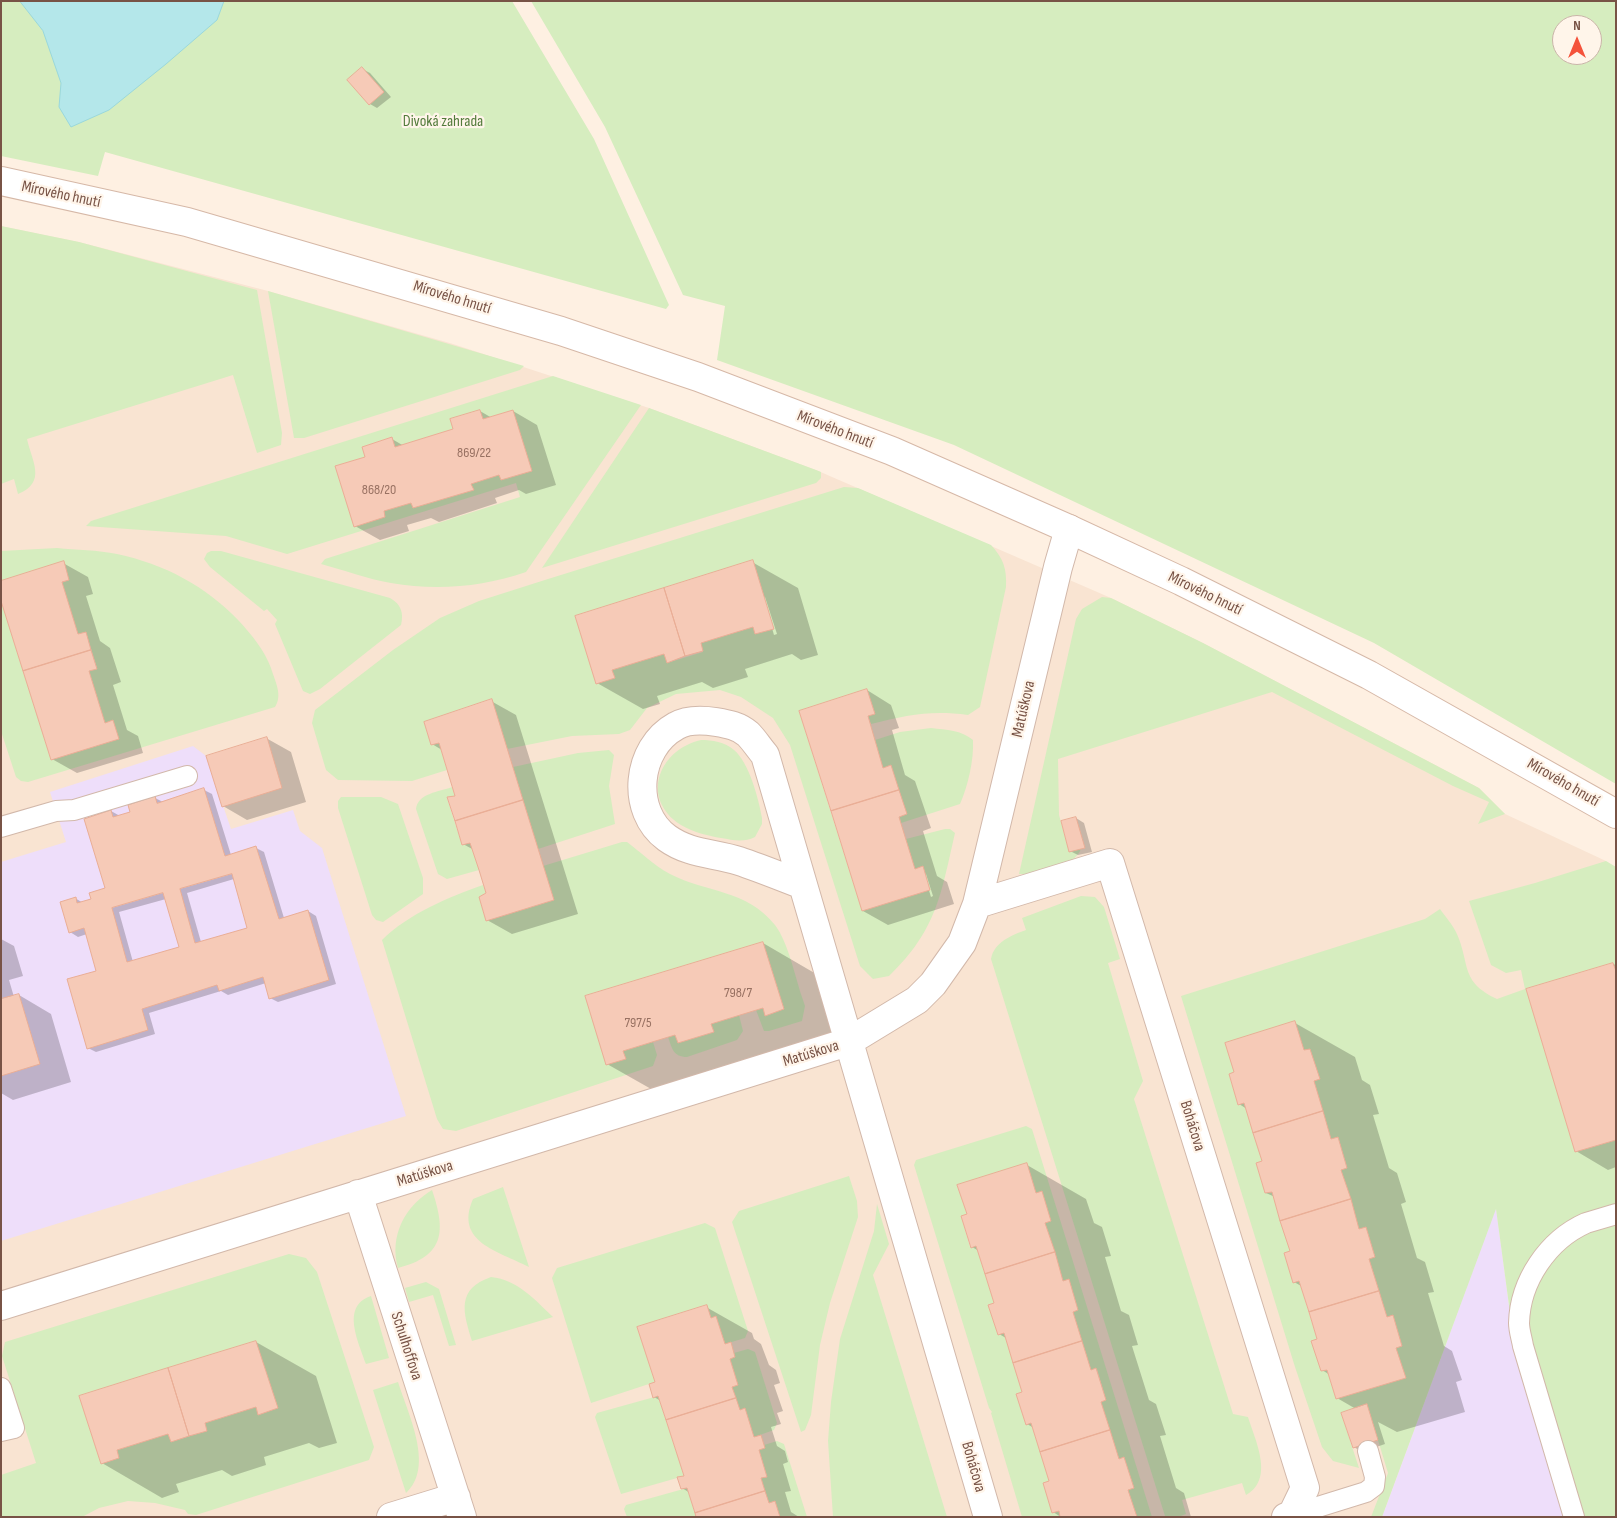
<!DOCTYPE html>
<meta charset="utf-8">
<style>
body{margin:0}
#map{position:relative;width:1617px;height:1518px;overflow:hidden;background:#fef0e2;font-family:"Sofia Sans Condensed",sans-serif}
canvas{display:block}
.frame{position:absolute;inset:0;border:2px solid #785346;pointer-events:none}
.north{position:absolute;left:1552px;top:15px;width:50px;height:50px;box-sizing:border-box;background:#fff5ea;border:1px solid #c9b4a8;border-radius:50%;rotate:0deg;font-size:14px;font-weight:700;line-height:20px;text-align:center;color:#785346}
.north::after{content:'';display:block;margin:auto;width:18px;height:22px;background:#f4533b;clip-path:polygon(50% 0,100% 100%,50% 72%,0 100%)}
</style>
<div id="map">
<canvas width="1617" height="1518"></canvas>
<div class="frame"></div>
<div class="north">N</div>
</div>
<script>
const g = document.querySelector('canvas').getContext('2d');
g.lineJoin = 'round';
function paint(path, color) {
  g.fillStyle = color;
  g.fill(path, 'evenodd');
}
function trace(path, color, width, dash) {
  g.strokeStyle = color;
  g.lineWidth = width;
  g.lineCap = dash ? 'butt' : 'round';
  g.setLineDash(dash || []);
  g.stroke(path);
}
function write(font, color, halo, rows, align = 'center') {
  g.font = font + ' "Sofia Sans Condensed",sans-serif';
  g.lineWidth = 4.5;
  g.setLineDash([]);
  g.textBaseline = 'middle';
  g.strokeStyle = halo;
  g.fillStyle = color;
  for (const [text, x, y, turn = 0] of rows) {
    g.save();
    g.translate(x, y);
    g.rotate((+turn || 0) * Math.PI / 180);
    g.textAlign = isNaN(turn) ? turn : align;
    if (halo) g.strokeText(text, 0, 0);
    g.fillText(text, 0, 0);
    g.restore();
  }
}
const residential = new Path2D(`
 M1,226L79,242L268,291L453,344L649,408L816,470L1111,598L1203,643L1479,788L1505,814L1606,861L1616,880V1168L1496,1208L1382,1517H1Z`);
const education = new Path2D(`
 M193,746L206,756L231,829L293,810L300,831L322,848L406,1116L1,1241V862L66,842L50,792Z
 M1496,1208L1513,1335L1566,1517H1382Z`);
const green = new Path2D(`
 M1,1H512L594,139L669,305L666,309L105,152L98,176L1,156Z
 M531,1H1616V784L1374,643L954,445L717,360L725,306L683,295L605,127ZM1562,25H1592V55H1562Z
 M1,226L79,242L257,290L282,433L281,445L257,453L233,375L27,439C32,462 47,482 18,494L14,479L1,484Z
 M268,291L524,366L520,370L304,438H294Z
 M553,376L641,405L526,572C483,587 436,591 391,583C367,579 344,570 321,564L325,559L520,497L516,483L287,554L226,536L86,526L91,521ZM480,410L483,419L513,410L532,471L501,480L499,475L471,484L473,490L413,508L411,503L384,511L385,517L354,527L335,466L365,457L362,447L391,437L395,447L453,429L450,419Z
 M649,408L816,470L821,472V478L816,483L542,568Z
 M844,487L858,488L991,545C1003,558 1007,568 1006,587L980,707L968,715C931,710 907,715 871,724L868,716L875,714L867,689L799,711L862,911L930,890L923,867L915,869L906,839L945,829H950L955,833C941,894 937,930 889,976L873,979L860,966L790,745L773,718L741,697L720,690L676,694L647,708L630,730L619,734L572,736L507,749L491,699L424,722L431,745L439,743L447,770L412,781L338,780L326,770L312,723L315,710L393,650L440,618L479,601L548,579ZM753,560L774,629L755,634L753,627L701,643L703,652L667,663L664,654L612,670L615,678L596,684L575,616Z
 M57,548C76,550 98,550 117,554C164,564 206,586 239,621C251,634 265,651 271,668C275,681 283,695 275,707L28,782L21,781L16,777L1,731V601L51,760L119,739L113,721L105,723L89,671L97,668L86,632L78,634L62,583L69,580L64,562L1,581V551Z
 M211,551H221L390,598C401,604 404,613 401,625L320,689L310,694L303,691L275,624L277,620L267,609L264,611L210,567L204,559L207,553Z
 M1102,597L1111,598L1203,643L1479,788L1505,814L1478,824L1489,802L1453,786L1272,692L1058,759L1059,815L1069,851L1081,849C1074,867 1037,875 1019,874L1076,619L1082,609Z
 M931,728C947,730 961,730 973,740C974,760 968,786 960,804L901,823L891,766L883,768L875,740L900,732Z
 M701,740C712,740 725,742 734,750C749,762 759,800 762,818V824L755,837C743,843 733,840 721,838C708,836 693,832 681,825C640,799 658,750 701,740Z
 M609,750L614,755L609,786L615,824L538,849L513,767L578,753Z
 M452,787L455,796L447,798L462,845L470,843L479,870L447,879L438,874L416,809C418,793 439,792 452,787Z
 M341,797H381L398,804L423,878V894L383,922L376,920L372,915L338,808V801Z
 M622,842H627C642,853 653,865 670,874C707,893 746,889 775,925C788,942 795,976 802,997L805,1006L802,1021L769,1031H764L756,1010L763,1008L766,1016L784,1009L763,942L585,996L623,1051L653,1042L657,1055L653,1066L456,1131L443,1129L437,1119L382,940C408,914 449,897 483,885L486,893L479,897L486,921L554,900L543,866Z
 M1606,861L1616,867V971L1613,963L1526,989L1575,1152L1616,1140V1517H1566L1513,1335L1496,1209L1382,1517H1371L1388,1473L1367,1404L1341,1413L1359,1468L1333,1461L1322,1447L1295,1367L1181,996L1425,919L1440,909C1445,916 1452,924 1456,932C1471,964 1459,981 1497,999L1525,989L1521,970L1506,973L1491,965L1469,901L1535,883ZM1295,1022L1304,1050L1310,1049L1320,1079L1314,1081L1331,1139L1338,1137L1347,1167L1341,1170L1359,1229L1366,1227L1375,1257L1369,1259L1387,1317L1393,1315L1402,1346L1396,1348L1405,1377L1336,1399L1327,1370L1321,1371L1311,1341L1317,1339L1299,1281L1293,1283L1284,1253L1290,1251L1272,1192L1265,1193L1256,1163L1262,1161L1244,1103L1238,1105L1229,1075L1234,1072L1226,1043Z
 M1081,896L1095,897L1104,907L1120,959L1108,963L1143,1081L1134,1099L1233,1414L1248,1417C1255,1440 1275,1479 1246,1495L1242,1483L1182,1500L1186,1514L1178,1517L1165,1516L991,959C994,942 1012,935 1026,930L1022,918Z
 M739,1015L743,1031L737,1040L687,1057C673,1057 672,1048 668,1037L675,1035L678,1043L713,1032L711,1024Z
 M1026,1126L1032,1129L1152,1517H1137L1128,1490L1134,1488L1124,1457L1119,1459L1101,1402L1106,1400L1097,1369L1091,1370L1073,1312L1078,1310L1069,1279L1063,1281L1045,1223L1051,1221L1042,1192L1036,1193L957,1185L967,1214L961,1216L970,1247L976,1246L994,1303L988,1305L998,1335L1004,1333L1022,1392L1016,1394L1026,1425L1031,1423L1049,1481L1044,1483L1052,1513L1059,1511L1060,1517H1022L991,1413L992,1412L989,1408L914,1165L916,1160Z
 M849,1176L857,1201L858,1217L830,1303L820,1345L811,1415L805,1430L801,1432L732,1222L739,1211Z
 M503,1187L529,1267C498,1251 454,1242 473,1199Z
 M432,1190C446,1231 445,1256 398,1268C389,1236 405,1206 432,1190Z
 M877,1204L889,1244L873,1275L947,1517H833L828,1441L831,1402L840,1339L874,1231Z
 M705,1223L715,1228L748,1331L745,1338L725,1344L716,1316L711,1318L706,1305L637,1327L655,1382L591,1403L552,1278L557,1268Z
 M289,1254L306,1258L317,1272L374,1447L369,1460L196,1515L188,1514L185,1510L155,1503L128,1501L99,1508L82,1517H1V1475L36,1463L2,1356L5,1342ZM256,1341L277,1408L259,1415L256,1407L205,1423L207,1431L171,1442L168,1434L117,1450L119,1458L101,1464L79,1396Z
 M491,1277C518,1280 534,1299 553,1317L472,1341C463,1312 456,1289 491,1277Z
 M426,1282L439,1289L456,1345L449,1346L433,1295L409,1302L405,1288Z
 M371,1296L389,1358L366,1364C359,1343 340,1306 371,1296Z
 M748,1349L755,1352L777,1423L774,1430L754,1437L745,1409L740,1410L732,1387L738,1385L730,1359L735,1357L734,1353Z
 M398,1382C408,1414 435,1467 406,1493L373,1390Z
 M658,1396L684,1476L621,1494L595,1417L597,1413Z
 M777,1441L784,1444L807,1517H780L775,1501L769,1503L761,1478L767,1476L759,1450L764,1448V1445Z
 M687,1488L696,1517H627L624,1509L626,1505Z`);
const water = new Path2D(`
 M20,1H224L217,20L166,64L109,110L71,127L59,107L61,83L43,31Z`);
const shadow = new Path2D(`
 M362,69L370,73L391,97L377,108L370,104Z
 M480,411L492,418L513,411L537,425L556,485L526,494L519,490L495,498L497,503L439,522L431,518L407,525L409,531L380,540L355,526L366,457L392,439L404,446L454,430Z
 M752,562L798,588L818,655L801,660L792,654L745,669L748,677L713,688L702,682L657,696L660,704L643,709L597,683L577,617ZM763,597H765L777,634L774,635Z
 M63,563L88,577L93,594L86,596L100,641L110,648L121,682L113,685L127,730L138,736L143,753L77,773L52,759L1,596Z
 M867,690L891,705L899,728L892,730L905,775L915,781L931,828L923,831L937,876L947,882L954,904L888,925L863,911ZM924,874H926L933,896L931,897Z
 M491,701L516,715L578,914L512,934L487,920L488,894L474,850L463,844L457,797L442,750L432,744Z
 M266,738L291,752L306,802L247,820L223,806Z
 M204,790L212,794L231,855L256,848L264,852L284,918L308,911L316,916L336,984L278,1002L270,998L266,983L228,995L221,991L149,1013L155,1034L96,1052L88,1048L98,972L87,934L78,937L70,932L75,898L83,903L93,900L107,889L111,811L120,816L132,812L155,798L163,802ZM234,879L249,929L201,942L187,893ZM166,899L180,948L133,962L119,912Z
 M1076,818L1084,823L1092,852L1078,855L1070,851Z
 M1,939L14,946L23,976L9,980L14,997L19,995L51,1014L71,1082L13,1100L1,1093Z
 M763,943L823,978L843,1044L667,1098L607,1064L587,997Z
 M1613,964L1616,965V1167L1608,1170L1576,1151Z
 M1295,1023L1355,1057L1362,1080L1370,1085L1379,1114L1373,1115L1389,1168L1397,1173L1406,1202L1401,1204L1417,1258L1425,1262L1434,1292L1428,1293L1444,1346L1452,1351L1462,1380L1456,1382L1465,1412L1397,1432L1378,1422L1385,1444L1362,1452L1354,1447L1356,1409L1337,1398L1330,1375L1322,1370L1319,1340L1303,1287L1294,1282L1291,1252L1275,1197L1266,1193L1263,1162L1247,1109L1239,1104Z
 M1027,1165L1086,1199L1094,1223L1102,1227L1111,1256L1105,1257L1121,1311L1129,1315L1138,1345L1132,1346L1149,1400L1156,1404L1166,1435L1160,1436L1176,1488L1184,1493L1191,1517H1061L1053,1512L1051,1481L1034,1428L1027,1424L1024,1393L1006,1338L999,1334L996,1304L979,1251L972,1247L968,1215Z
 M706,1307L752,1333L754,1339L761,1344L769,1365L776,1370L780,1383L774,1385L783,1411L777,1413L781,1424L771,1427L777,1446L785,1451L788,1462L783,1464L791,1491L785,1492L791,1512L799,1517H697L690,1493L682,1488L685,1476L661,1401L654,1397L656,1383Z
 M256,1342L316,1376L337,1443L319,1448L309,1443L264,1457L266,1465L232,1476L222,1470L176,1484L179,1492L162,1498L102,1463L80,1397Z`);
const building = new Path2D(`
 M362,67L384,92L369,105L347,80Z
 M480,410L483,419L513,410L532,471L501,480L499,475L471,484L474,490L413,508L411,503L384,511L385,517L354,527L335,466L365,457L362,447L392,437L395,447L453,429L450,419Z
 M753,560L774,629L755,634L753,627L701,643L703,651L685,656L664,588Z
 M64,561L69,580L62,582L78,634L86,632L91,650L23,671L1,601V581Z
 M664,588L685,656L667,663L664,654L612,670L615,678L596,684L575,616Z
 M91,650L97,669L89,671L105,723L113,720L119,739L51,760L23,671Z
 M867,689L875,714L868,716L883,768L891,765L899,790L831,811L799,711Z
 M492,699L523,800L455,821L447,797L455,796L439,743L431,745L424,722Z
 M267,737L282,788L222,807L206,756Z
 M204,788L225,856L256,846L279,919L308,910L329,980L269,999L263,977L219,991L217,985L142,1009L148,1030L87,1049L67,979L96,971L84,928L69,933L60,902L76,897L77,903L91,899L89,893L105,888L84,819L111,810L113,817L130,812L128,805L155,796L157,803ZM232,874L247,928L195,943L180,889ZM163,893L179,947L127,962L112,908Z
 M899,790L907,814L899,817L915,869L923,866L930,890L862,911L831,811Z
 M523,800L554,900L486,921L479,897L486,893L479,870L470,843L462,845L455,821Z
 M1076,817L1085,848L1069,852L1061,821Z
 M763,942L784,1009L765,1016L763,1008L711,1024L714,1032L678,1043L675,1035L623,1051L626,1059L606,1065L585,996Z
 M1613,963L1616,971V1140L1575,1152L1526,989Z
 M19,994L40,1064L1,1076V999Z
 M1295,1021L1304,1050L1310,1049L1320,1079L1314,1081L1323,1111L1253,1133L1244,1103L1238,1105L1229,1074L1234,1072L1225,1043Z
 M1323,1111L1331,1139L1338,1137L1347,1168L1341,1170L1351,1199L1280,1221L1272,1192L1265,1193L1256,1163L1262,1161L1253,1133Z
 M1027,1163L1036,1193L1042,1191L1051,1221L1045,1223L1055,1252L985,1274L976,1246L971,1248L961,1216L967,1214L957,1185Z
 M1351,1199L1359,1229L1366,1227L1375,1257L1369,1259L1379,1291L1309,1312L1299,1281L1293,1283L1284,1253L1290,1251L1280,1221Z
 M1055,1252L1063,1281L1069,1279L1078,1310L1073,1312L1082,1341L1013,1363L1004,1333L998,1335L988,1305L994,1303L985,1274Z
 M1379,1291L1387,1317L1393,1315L1402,1346L1396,1348L1406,1378L1336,1399L1327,1370L1321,1371L1311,1341L1317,1339L1309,1312Z
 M707,1305L711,1318L716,1316L725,1344L731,1342L735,1357L730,1359L738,1385L732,1387L736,1398L666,1420L658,1396L653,1398L649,1384L655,1382L637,1327Z
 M256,1341L278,1408L258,1415L256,1407L205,1423L207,1431L189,1436L168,1368Z
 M1082,1341L1091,1370L1096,1368L1106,1400L1101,1402L1110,1430L1040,1452L1031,1423L1026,1425L1016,1394L1022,1392L1013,1363Z
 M168,1368L189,1436L171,1442L168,1434L117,1450L119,1458L101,1464L79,1396Z
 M736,1398L740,1410L745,1408L754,1437L761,1435L765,1448L759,1450L767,1477L761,1478L765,1491L695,1513L687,1488L681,1489L677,1477L684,1476L666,1420Z
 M1367,1404L1378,1440L1353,1448L1341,1413Z
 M1110,1430L1119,1459L1124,1457L1134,1488L1128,1490L1137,1517H1060L1059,1511L1052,1513L1043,1483L1049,1481L1040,1452Z
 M765,1491L769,1503L775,1501L780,1517H696L695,1513Z`);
const lane = new Path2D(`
 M1,827L56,811L74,810L187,776
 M1,1388L14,1428L1,1431
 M1292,1515L1366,1492L1374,1486L1375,1477L1368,1451
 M1574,1517L1523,1346C1522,1339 1519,1331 1519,1323C1520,1281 1548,1240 1586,1223C1596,1220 1606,1217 1616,1214`);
const street = new Path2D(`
 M803,885C782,877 760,868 739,861C714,853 689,854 667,838C630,811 636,748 676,726C688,719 703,720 716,722C728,724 739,726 748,734C754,740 759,748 765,755L988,1517
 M977,904L1110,863L1305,1488L1292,1515L1286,1517
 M358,1194L462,1517
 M1,1306L848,1042L917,1000L933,984L962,943L977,904L1058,567L1069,529
 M391,1517L456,1497`);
const secondary = new Path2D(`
 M1,181L187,222L561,331L698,377L892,451L1069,529L1181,581L1369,675L1616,814`);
const numberNames = [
 ["869/22",474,453],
 ["868/20",379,490],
 ["798/7",738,993],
 ["797/5",638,1023]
];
const parkNames = [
 ["Divoká zahrada",443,122]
];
const streetNames = [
 ["Mírového hnutí",61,195,12],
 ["Mírového hnutí",452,298,17],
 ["Mírového hnutí",835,430,21],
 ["Mírového hnutí",1205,594,26],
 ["Matúškova",1024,709,-77],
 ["Mírového hnutí",1563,783,30],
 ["Matúškova",811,1054,-17],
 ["Boháčova",1192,1126,73],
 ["Matúškova",425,1174,-17],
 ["Schulhoffova",406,1346,72],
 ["Boháčova",973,1467,74]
];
paint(residential, '#f9e4d2');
paint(education, '#eedefa');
paint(green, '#d6edbf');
paint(water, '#b4e7ea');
trace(water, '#9ad8dc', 1);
paint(shadow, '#0003');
paint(building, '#f6cab7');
trace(building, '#eaae96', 1);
trace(lane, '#d2b8aa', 22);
trace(street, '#d2b8aa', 30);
trace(secondary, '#d6b8a7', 30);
trace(lane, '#fff', 20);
trace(street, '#fff', 28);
trace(secondary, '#fff', 28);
write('14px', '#987162', null, numberNames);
write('16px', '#527a3a', '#fff5ea', parkNames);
write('16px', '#785346', '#fff5ea', streetNames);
</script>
